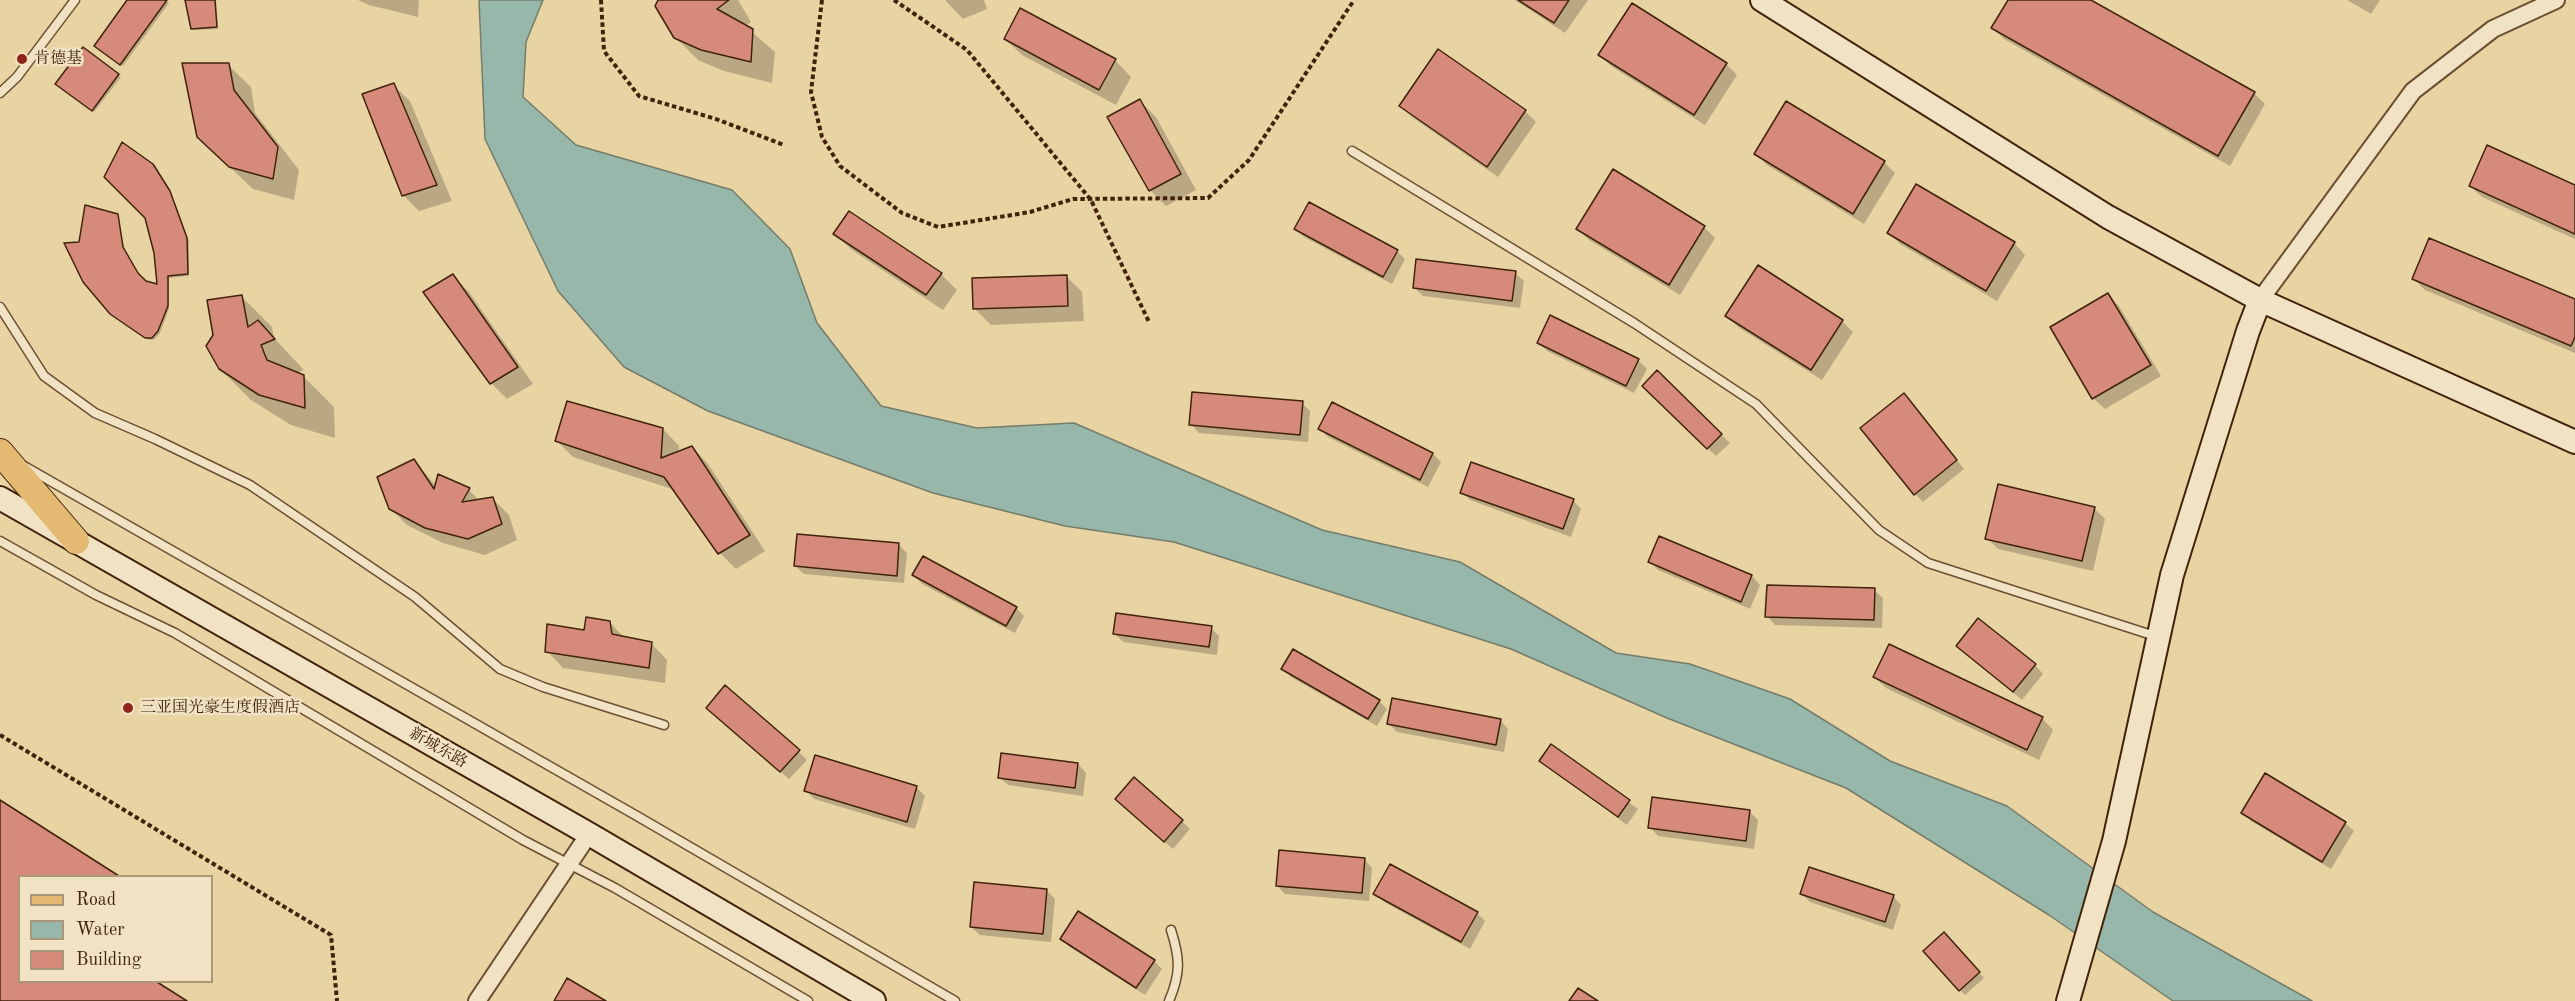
<!DOCTYPE html>
<meta charset="utf-8">
<style>
body{margin:0}
#map{position:relative;width:2575px;height:1001px;overflow:hidden;background:#e8d3a3;font-family:"Old Standard TT",serif}
canvas{display:block}
.legend{position:absolute;left:18px;top:875px;width:195px;height:108px;box-sizing:border-box;background:#f0e2c3;border:2px solid #aa9679;margin:0;padding:8px 10px;list-style:none;font-size:18px;color:#41230b}
.legend li{display:flex;align-items:center;gap:12px;height:30px}
.legend b{width:30px;border:2px solid #aa9679}
</style>
<div id="map">
<canvas width="2575" height="1001"></canvas>
<ul class="legend">
<li><b style="height:8px;background:#e4ba72"></b>Road</li>
<li><b style="height:16px;background:#97b7aa"></b>Water</li>
<li><b style="height:16px;background:#d68b7a"></b>Building</li>
</ul>
</div>
<script>
const g = document.querySelector('canvas').getContext('2d');
g.lineJoin = 'round';
function paint(path, color) {
  g.fillStyle = color;
  g.fill(path, 'evenodd');
}
function trace(path, color, width, dash) {
  g.strokeStyle = color;
  g.lineWidth = width;
  g.lineCap = dash ? 'butt' : 'round';
  g.setLineDash(dash || []);
  g.stroke(path);
}
function write(font, color, halo, rows, align = 'center') {
  g.font = font + ' "Old Standard TT","Noto Serif SC",serif';
  g.lineWidth = 5;
  g.setLineDash([]);
  g.textBaseline = 'middle';
  g.strokeStyle = halo;
  g.fillStyle = color;
  for (const [text, x, y, turn = 0] of rows) {
    g.save();
    g.translate(x, y);
    g.rotate((+turn || 0) * Math.PI / 180);
    g.textAlign = isNaN(turn) ? turn : align;
    if (halo) g.strokeText(text, 0, 0);
    g.fillText(text, 0, 0);
    g.restore();
  }
}
const water = new Path2D(`
 M479,0H543L526,42L523,97L576,145L732,190L790,249L817,323L881,406L977,428L1074,423L1322,530L1460,562L1616,653L1690,664L1790,699L1890,761L2007,806L2153,912L2312,1001H2173L2049,915L1846,788L1667,718L1511,649L1174,542L1065,526L933,493L708,411L624,367L558,291L485,139Z`);
const shadow = new Path2D(`
 M129,0H165L169,3L123,66L98,48Z
 M187,0H216L218,29L194,30Z
 M358,0H419L418,17L369,5Z
 M660,0H738L751,22L745,26L775,52L772,83L724,71L698,60L675,37Z
 M945,0H984L987,9L963,19Z
 M1515,0H1588L1565,33Z
 M2009,0H2088L2254,93L2265,104L2230,166L2004,39L1993,28Z
 M2347,0H2380L2371,14Z
 M1005,39L1115,60L1131,77L1116,105L1022,55Z
 M83,49L121,77L94,112L59,86Z
 M1438,51L1525,111L1536,122L1498,177L1412,117L1401,106Z
 M1600,55L1726,64L1737,75L1705,125L1611,66Z
 M228,65L251,87L255,113L299,170L294,200L253,189L221,159Z
 M393,85L410,101L452,201L419,211L403,195Z
 M1140,101L1156,117L1196,190L1166,206L1150,190Z
 M1756,154L1884,162L1895,173L1864,224L1767,165Z
 M155,169L172,195L189,241V276L169,278V309L160,333L155,339L149,340L114,316L80,243L117,216L125,250L140,277L146,283L159,286Z
 M2470,186H2575V239L2482,197Z
 M1704,227L1715,238L1680,295L1589,240L1578,229Z
 M1296,229L1397,251L1405,259L1392,284L1304,237Z
 M1889,233L2014,243L2025,255L1997,301L1900,244Z
 M835,234L941,274L957,290L943,310L852,250Z
 M1758,268L1842,321L1853,332L1822,380L1738,327L1727,316Z
 M1515,273L1524,281L1520,308L1423,296L1414,287Z
 M453,276L469,292L533,384L507,399L491,383Z
 M1066,276L1082,292L1084,321L991,325L975,309Z
 M2414,279L2575,301V353L2425,290Z
 M2108,295L2119,306L2161,376L2105,409L2093,398Z
 M242,297L272,327L274,338L304,370L296,373L303,376L334,407L335,438L291,425L251,400L220,369Z
 M1538,342L1638,360L1647,369L1634,393L1547,351Z
 M1657,372L1730,443L1716,456L1644,386Z
 M1302,403L1310,411L1308,442L1199,433L1191,424Z
 M1333,404L1433,454L1441,462L1428,487L1328,437L1320,429Z
 M1912,404L1964,469L1923,502L1915,494Z
 M663,429L679,446L678,453L692,447L708,464L765,551L736,569L720,553L675,490L573,457L557,441Z
 M414,460L436,486L439,476L469,490L480,501L493,499L509,515L517,540L485,555L443,543L407,525L390,508Z
 M1462,492L1573,500L1581,509L1571,537L1470,500Z
 M2094,508L2105,519L2093,571L1998,549L1987,538Z
 M1660,538L1752,576L1760,585L1750,609L1658,570L1650,562Z
 M899,545L907,553L904,583L804,574L795,566Z
 M914,575L1016,608L1024,616L1015,633L922,584Z
 M1874,590L1883,598L1882,628L1775,625L1767,616Z
 M609,622L625,638L651,643L667,660L665,683L563,668L547,651Z
 M1211,628L1219,636L1217,655L1123,642L1115,634Z
 M1889,646L2042,718L2053,730L2039,760L1886,688L1874,677Z
 M1958,646L2035,665L2043,674L2022,700Z
 M1283,669L1379,701L1387,709L1377,726L1291,677Z
 M716,716L798,751L807,760L789,779Z
 M1500,720L1508,729L1504,752L1397,732L1389,724Z
 M1552,746L1638,809L1627,825L1541,761Z
 M1078,764L1086,773L1083,796L1008,785L999,777Z
 M916,787L925,796L915,829L814,799L806,790Z
 M0,801L118,876H20V982H154L185,1001H0Z
 M1125,808L1182,821L1190,829L1173,849Z
 M1750,812L1758,820L1754,849L1658,836L1650,827Z
 M2243,813L2345,823L2354,831L2331,869L2251,821Z
 M1364,859L1372,868L1369,901L1285,894L1277,886Z
 M1047,891L1055,899L1051,942L980,935L971,927Z
 M1375,893L1477,913L1485,921L1470,949L1384,902Z
 M1802,894L1893,896L1901,905L1893,930L1810,902Z
 M1062,939L1154,961L1162,969L1145,995L1070,947Z
 M1949,940L1984,978L1965,995L1960,990Z`);
const building = new Path2D(`
 M127,0H167L120,65L94,46Z
 M185,0H215L217,27L191,29Z
 M658,0H729L717,9L753,29L751,62L701,50L674,38L655,6Z
 M1518,0H1569L1554,23Z
 M2008,0H2091L2255,92L2218,156L1991,28Z
 M1632,3L1727,63L1694,115L1598,55Z
 M1020,8L1116,59L1099,90L1004,39Z
 M83,47L119,74L92,111L55,84Z
 M1438,49L1526,110L1487,167L1399,106Z
 M182,63H229L234,90L278,147L273,179L229,167L197,137Z
 M394,83L437,185L402,196L362,94Z
 M1140,99L1181,174L1149,191L1107,117Z
 M1786,101L1885,161L1853,214L1754,154Z
 M122,142L153,164L170,191L187,238L188,274L168,276V306L158,331L152,338H145L110,314L83,282L64,243L79,242L85,205L118,214L123,247L138,273L146,281L157,284L154,253L145,218L104,177Z
 M2487,145L2575,185V234L2469,186Z
 M1613,169L1705,226L1669,285L1576,229Z
 M1916,184L2015,242L1986,291L1887,233Z
 M1309,202L1398,250L1383,277L1294,229Z
 M849,211L942,273L926,295L833,234Z
 M2429,238L2575,299V337L2571,346L2412,279Z
 M1416,259L1516,271L1512,301L1413,288Z
 M1758,265L1843,320L1811,370L1725,316Z
 M453,274L518,367L490,384L423,292Z
 M1067,275L1068,306L973,309L972,278Z
 M2108,293L2151,365L2092,399L2050,327Z
 M242,295L248,327L258,320L275,339L261,345L267,360L304,375L305,408L259,395L219,369L206,346L213,335L207,300Z
 M1550,315L1639,359L1626,386L1537,343Z
 M1657,370L1722,434L1707,449L1642,386Z
 M1192,392L1303,401L1300,435L1189,425Z
 M1904,393L1957,460L1914,495L1860,428Z
 M567,401L663,428L661,458L692,446L750,535L718,554L664,477L555,441Z
 M1332,402L1433,453L1420,480L1318,429Z
 M414,459L434,489L438,474L470,488L462,502L493,497L502,524L468,539L425,528L389,509L377,477Z
 M1471,462L1574,499L1563,529L1460,493Z
 M1998,484L2095,507L2082,561L1985,539Z
 M797,534L899,543L897,576L794,566Z
 M1659,536L1752,575L1741,602L1648,562Z
 M923,556L1017,607L1006,626L912,575Z
 M1767,585L1875,588L1874,620L1765,617Z
 M1116,613L1212,626L1209,647L1113,634Z
 M586,617L610,621L612,634L652,642L649,668L545,652L547,624L584,630Z
 M1978,618L2036,664L2013,692L1956,646Z
 M1889,644L2043,717L2027,750L1873,677Z
 M1293,649L1380,700L1368,719L1281,669Z
 M725,685L800,750L780,772L706,708Z
 M1392,698L1501,719L1496,745L1387,724Z
 M1551,744L1630,800L1618,817L1539,761Z
 M1001,753L1078,763L1075,788L998,778Z
 M815,755L917,786L907,822L804,791Z
 M2265,773L2346,822L2322,862L2241,813Z
 M1134,777L1183,820L1164,842L1115,799Z
 M1652,797L1750,810L1746,841L1648,828Z
 M0,800L119,876H20V982H157L187,1001H0Z
 M1279,850L1365,858L1362,893L1276,886Z
 M1390,864L1478,912L1461,942L1373,894Z
 M1809,867L1894,895L1885,922L1800,894Z
 M974,882L1047,889L1043,934L970,927Z
 M1078,911L1155,960L1136,988L1060,939Z
 M1944,932L1980,972L1959,991L1923,951Z
 M567,978L606,1001H554Z
 M1578,988L1598,1001H1569Z`);
const path = new Path2D(`
 M601,0L604,51L639,96L716,119L784,145
 M822,0L811,92L822,137L840,166L902,213L938,227L1030,212L1073,199L1208,198L1249,160L1354,0
 M894,0L967,50L1091,200L1149,322
 M0,735L331,935L337,1001`);
const lane = new Path2D(`
 M0,93L17,77L75,0
 M1352,151L1634,323L1756,404L1879,530L1928,563L2158,637
 M0,307L44,376L95,413L155,439L250,485L415,597L500,669L543,687L664,725
 M24,466L637,816L955,1001
 M0,541L96,595L175,633L523,840L615,888L808,1001
 M1169,1001C1181,973 1180,958 1171,930`);
const street = new Path2D(`
 M2260,300L2413,91L2493,29L2556,0
 M477,1001L589,834`);
const secondary = new Path2D(`
 M1762,0L2108,217L2260,300L2248,331L2172,575L2114,841L2068,1001
 M2260,300L2575,442
 M0,498L589,834L874,1001`);
const primary = new Path2D(`
 M0,452L76,541`);
const markers = [
 [22,59,6,"#8f2418"],
 [128,708,6,"#8f2418"]
];
const poiNames = [
 ["肯德基",34,59],
 ["三亚国光豪生度假酒店",140,708]
];
const streetNames = [
 ["新城东路",438,748,30]
];
paint(water, '#97b7aa');
trace(water, '#757c6a', 1.5);
paint(shadow, '#0003');
paint(building, '#d68b7a');
trace(building, '#41230b', 1.5);
trace(lane, '#6b4f31', 11);
trace(street, '#6b4f31', 20);
trace(secondary, '#41230b', 26);
trace(primary, '#41230b', 28);
trace(path, '#41230b', 4, [4.5, 3]);
trace(lane, '#f0e2c3', 8);
trace(street, '#f0e2c3', 16);
trace(secondary, '#f0e2c3', 22);
trace(primary, '#e4ba72', 26);
for (const [x, y, r, color] of markers) {
  const dot = new Path2D();
  dot.arc(x, y, r, 0, 2 * Math.PI);
  g.fillStyle = color;
  g.fill(dot);
  trace(dot, '#f0e2c3', 2);
}
write('16px', '#41230b', '#f0e2c3', poiNames, 'left');
write('16px', '#41230b', '#f0e2c3', streetNames);
</script>
